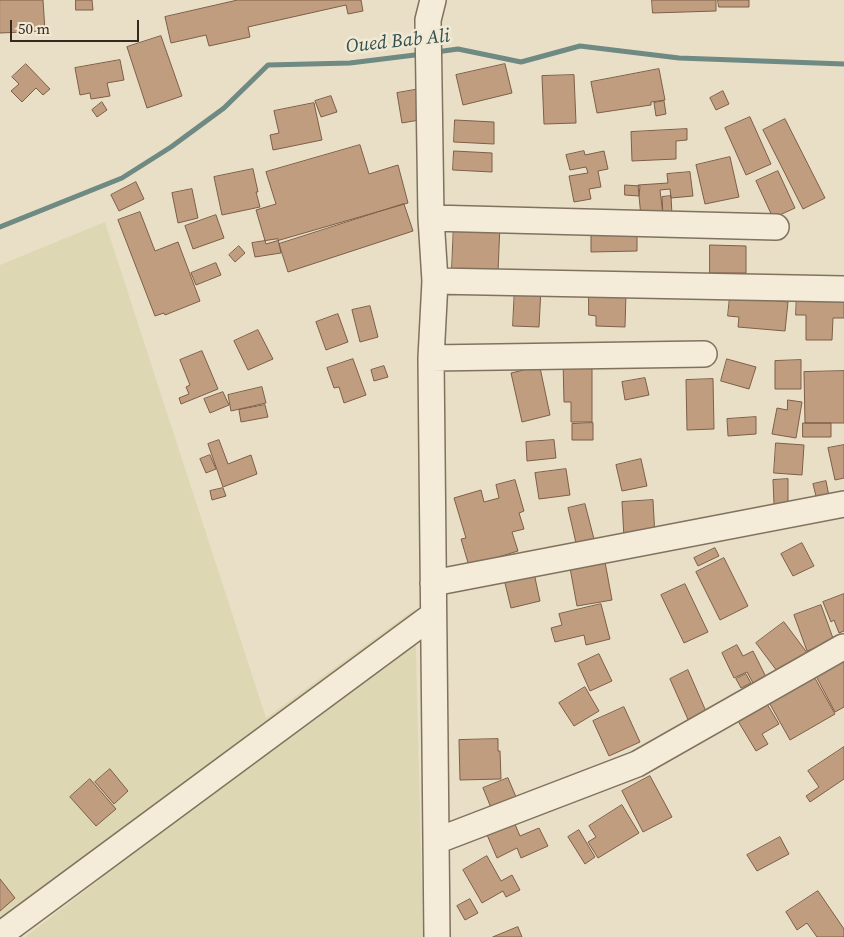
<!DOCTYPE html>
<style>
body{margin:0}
#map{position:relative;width:844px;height:937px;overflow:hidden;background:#e8dfc6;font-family:"Source Serif 4",serif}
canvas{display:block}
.scale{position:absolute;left:10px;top:20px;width:129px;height:22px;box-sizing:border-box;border:2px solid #332a20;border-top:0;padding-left:6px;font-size:15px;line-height:18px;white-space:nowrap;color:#332a20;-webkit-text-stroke:4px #f1e9d4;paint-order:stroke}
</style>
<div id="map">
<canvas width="844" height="937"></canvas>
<div class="scale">50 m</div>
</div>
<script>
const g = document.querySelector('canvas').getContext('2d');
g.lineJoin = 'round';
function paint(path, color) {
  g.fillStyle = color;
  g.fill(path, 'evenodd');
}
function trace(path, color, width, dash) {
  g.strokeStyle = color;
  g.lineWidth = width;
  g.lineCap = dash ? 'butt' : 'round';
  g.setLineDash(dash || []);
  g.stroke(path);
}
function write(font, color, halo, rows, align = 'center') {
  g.font = font + ' "Source Serif 4",serif';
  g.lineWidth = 5;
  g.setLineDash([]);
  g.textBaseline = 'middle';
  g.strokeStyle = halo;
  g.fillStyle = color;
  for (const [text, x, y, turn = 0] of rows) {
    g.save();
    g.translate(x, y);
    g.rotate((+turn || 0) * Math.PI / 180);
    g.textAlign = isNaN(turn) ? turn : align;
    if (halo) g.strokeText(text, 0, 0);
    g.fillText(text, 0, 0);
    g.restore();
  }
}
const farmland = new Path2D(`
 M105,222L266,718L415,609L423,937H25L99,880L87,860L0,919V265Z`);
const stream = new Path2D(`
 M436,52L458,49L521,62L580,46L679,58L844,64
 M0,227L122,178L171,147L224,108L268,65L350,63L423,54`);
const building = new Path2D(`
 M0,0H43L45,31L0,33Z
 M76,0H92L93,10H76Z
 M238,0H361L363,11L348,14L346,5L248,27L250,37L209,46L206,35L171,43L165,17Z
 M652,0H716V11L653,13Z
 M718,0H749V7H719Z
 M161,36L182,96L147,108L127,47Z
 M120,60L124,80L107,83L110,96L91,99L90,93L80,95L75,68Z
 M26,64L50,89L43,95L36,88L22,102L11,91L19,84L12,77Z
 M505,64L512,93L463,105L456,75Z
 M659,69L665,100L651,102V105L597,113L591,82Z
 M574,75L576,123L544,124L542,76Z
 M420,89L425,119L402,123L397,93Z
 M723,91L729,104L716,110L710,98Z
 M331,96L337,112L321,117L315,101Z
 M664,101L666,114L656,116L654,103Z
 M102,102L107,110L97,117L92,110Z
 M314,103L322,140L273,150L270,135L279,133L274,111Z
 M750,117L771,164L746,175L725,128Z
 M785,119L825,198L803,209L763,130Z
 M455,120L494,122V144L454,142Z
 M687,129V140L676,141V159L632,161L631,132Z
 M360,145L369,174L398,165L408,203L266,244L256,210L276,204L266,172Z
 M454,151L492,153V172L453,170Z
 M584,151L585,155L604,151L608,169L598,171L601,187L589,189L591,199L574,202L569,176L588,173L586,167L570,170L566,155Z
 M730,157L739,197L705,204L696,165Z
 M253,169L258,192H256L260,207L222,215L214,177Z
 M778,171L795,208L773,218L756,181Z
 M690,172L693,196L671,198L670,189L660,190L663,215L641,217L638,185L668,183L667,174Z
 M136,182L144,199L119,211L111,195Z
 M625,185L640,186L639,196L625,195Z
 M192,189L198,218L178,223L172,193Z
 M671,196L672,215L663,216L662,197Z
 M404,204L413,231L288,272L279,244Z
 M140,212L155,251L178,242L200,301L165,315L164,313L155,316L118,220Z
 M216,215L224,238L193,249L185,226Z
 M454,222L500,224L498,272L452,269Z
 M637,225V251L591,252V227Z
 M278,239L281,253L255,257L252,243Z
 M710,245L746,246V273H710Z
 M239,246L245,253L235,262L229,255Z
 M216,263L221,275L196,285L191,273Z
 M515,286L541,288L539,327L513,326Z
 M589,292L626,293L625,327L596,326V316L589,315Z
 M797,292L844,293V318H833L832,340H806V315H796Z
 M730,296L788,302L785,331L738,327L739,317L728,316Z
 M370,306L378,337L360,342L352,310Z
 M338,314L348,342L326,350L316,322Z
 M258,330L273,359L248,370L234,341Z
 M202,351L218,389L181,404L179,398L189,394L186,387L190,385L180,360Z
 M538,358L550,415L522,422L511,373L524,370L522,362Z
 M353,359L366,395L344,403L339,387L334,388L327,368Z
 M592,359V422H571V402H564L563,360Z
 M727,359L756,367L749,389L721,381Z
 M801,360V389H775V361Z
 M384,366L388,377L374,381L371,370Z
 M844,371V423H805L804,372Z
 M645,378L649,395L625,400L622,382Z
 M713,379L714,429L687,430L686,380Z
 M262,387L266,403L231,411L228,395Z
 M223,392L229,405L210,413L204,399Z
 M788,400L802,402L796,438L772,434L777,408L787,410Z
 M265,405L268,417L241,422L239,410Z
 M756,417V434L728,436L727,419Z
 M593,423V440H572V424Z
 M803,423H831V437H803Z
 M219,440L228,464L251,455L257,474L223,487L208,444Z
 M554,440L556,458L527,461L526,442Z
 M776,443L804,445L802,475L774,473Z
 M844,445V478L835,480L828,448Z
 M210,455L216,469L206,473L200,459Z
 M641,459L647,486L622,491L616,465Z
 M566,469L570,495L539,499L535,473Z
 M788,479V504H774L773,480Z
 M515,480L524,511L519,513L524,529L512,532L518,551L469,566L461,539L466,538L454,498L481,490L484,502L499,498L496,485Z
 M826,481L830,501L818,504L813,484Z
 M223,488L226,496L212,500L210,491Z
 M653,500L655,537L624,538L622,502Z
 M585,504L594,539L576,543L568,508Z
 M802,543L814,566L793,576L781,554Z
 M715,548L719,556L698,566L694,558Z
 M724,558L748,606L720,620L696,572Z
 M605,562L612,600L577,606L570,568Z
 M534,573L540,601L511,608L504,579Z
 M685,584L708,632L684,643L661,595Z
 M844,594V631L839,633L834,620L831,622L823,602Z
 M601,604L610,639L586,645L584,635L555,642L551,628L562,625L559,614Z
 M821,605L834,641L807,651L794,615Z
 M784,622L808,654L780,675L756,643Z
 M737,645L743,656L753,651L766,677L753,683L747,672L734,678L722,653Z
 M599,654L612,681L590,691L578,664Z
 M844,662V707L835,712L816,676Z
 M688,670L708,716L690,724L670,679Z
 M811,671L835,714L790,740L766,697Z
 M746,674L751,683L741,688L736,679Z
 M585,687L599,711L574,726L559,703Z
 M764,699L779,724L762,734L768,744L756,751L735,716Z
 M624,707L640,742L609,756L593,721Z
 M498,739V751H500L501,779L460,780L459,740Z
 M844,747V779L810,802L806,796L819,787L808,771Z
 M110,769L128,791L114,804L95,782Z
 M650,776L672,817L643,832L622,791Z
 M508,778L519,804L494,815L483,788Z
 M90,779L116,809L96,826L70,797Z
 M622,805L639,833L598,858L588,842L596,837L589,826Z
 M511,815L520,836L539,828L548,846L521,858L517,848L497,858L484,828Z
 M579,830L595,857L585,864L568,837Z
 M780,837L789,854L757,871L747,855Z
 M487,856L501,881L512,875L520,890L506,897L503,891L482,903L463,870Z
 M0,879L15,898L0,911Z
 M818,891L844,929V937H817L807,923L797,930L786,912Z
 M470,899L478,913L465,920L457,906Z
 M518,927L522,937H493Z`);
const minor = new Path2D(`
 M433,0L428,20L431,218L435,281L431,358L437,937
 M431,218L776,227
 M435,281L844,289
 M431,358L704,354
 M433,583L844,504
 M436,841L637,764L843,647
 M0,935L433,615`);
const waterNames = [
 ["Oued Bab Ali",398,42,-6]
];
paint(farmland, '#ddd7b4');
trace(stream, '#6f8983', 5);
paint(building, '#c19d80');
trace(building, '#7d5e47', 1);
trace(minor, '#81725e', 28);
trace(minor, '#f4ecd8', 25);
write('italic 19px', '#315150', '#f1e9d4', waterNames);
</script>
